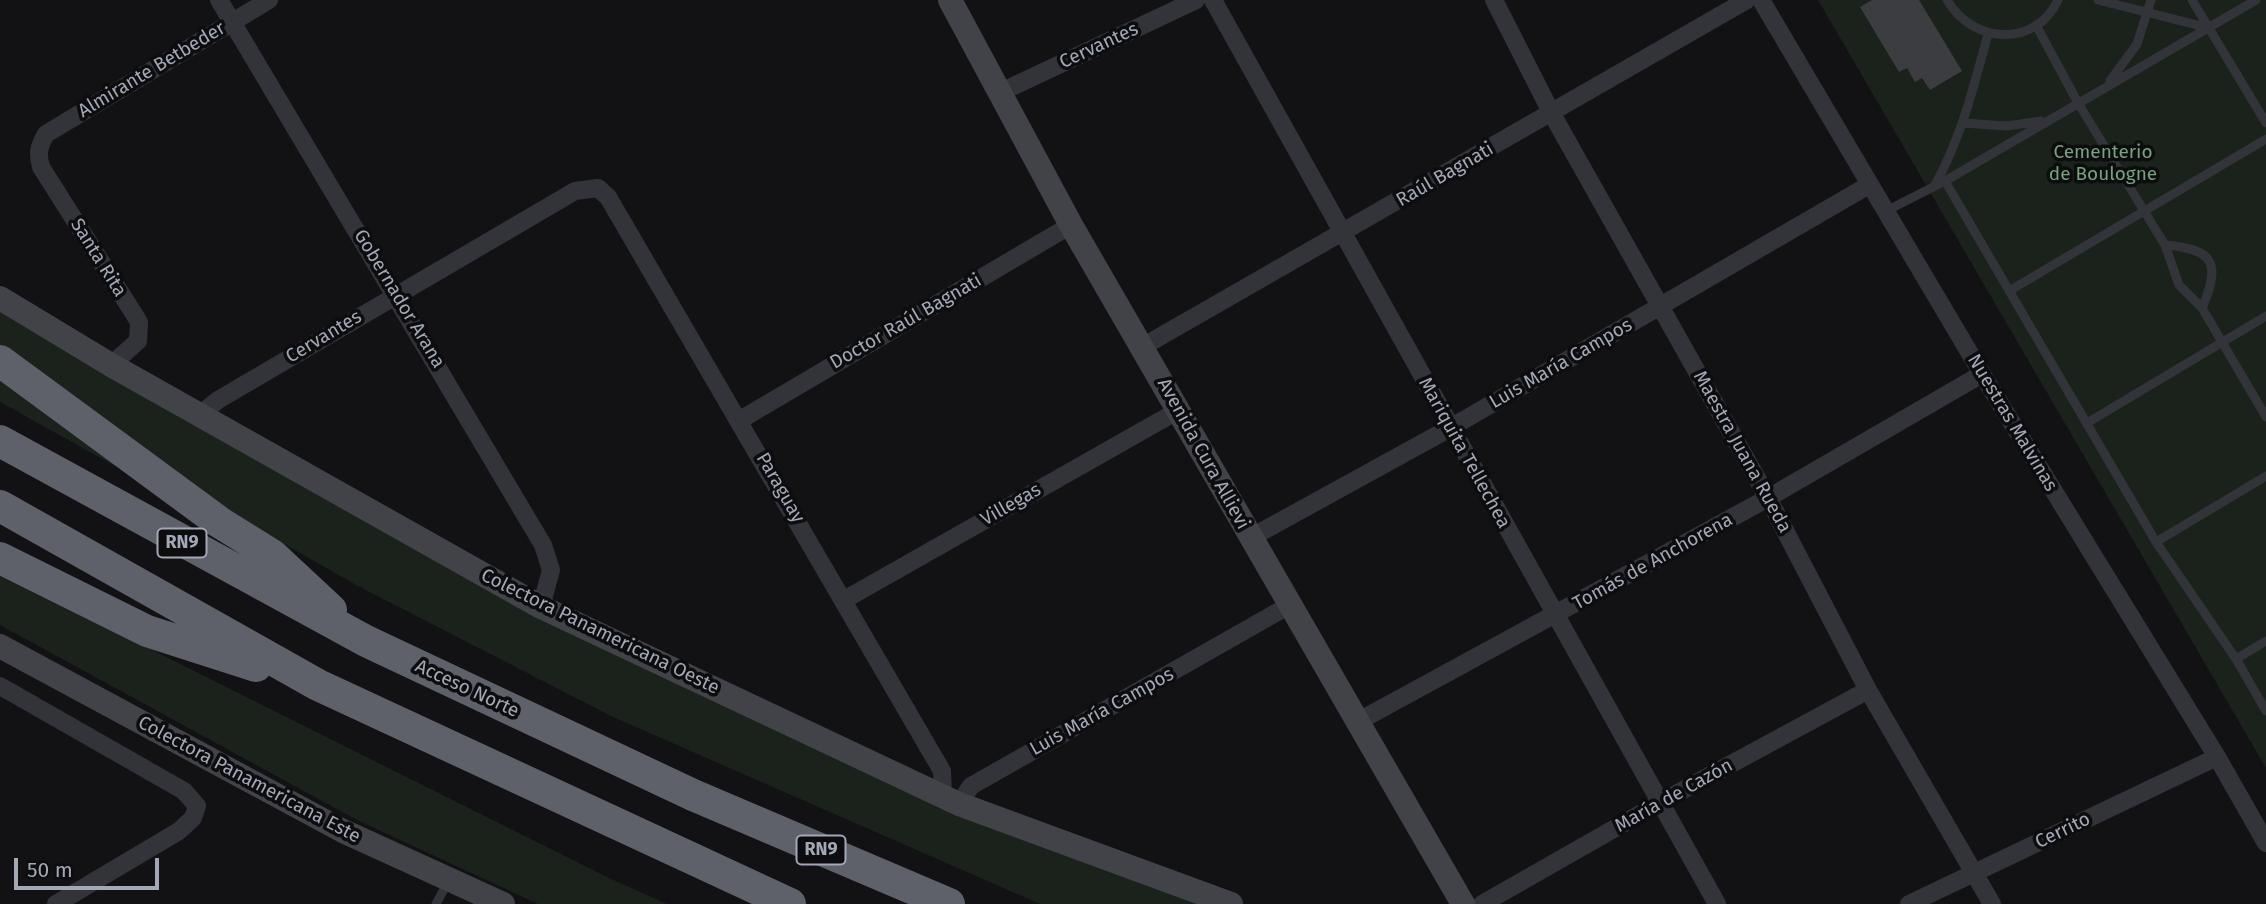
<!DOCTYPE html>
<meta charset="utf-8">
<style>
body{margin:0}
#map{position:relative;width:2266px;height:904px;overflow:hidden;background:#121214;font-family:"Fira Sans",sans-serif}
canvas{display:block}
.scale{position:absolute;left:14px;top:858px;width:145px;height:32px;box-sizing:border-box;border:4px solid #a2a8b5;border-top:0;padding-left:9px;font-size:21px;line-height:24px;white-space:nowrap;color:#a2a8b5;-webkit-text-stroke:5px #0d0d0f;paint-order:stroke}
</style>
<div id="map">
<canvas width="2266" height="904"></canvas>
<div class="scale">50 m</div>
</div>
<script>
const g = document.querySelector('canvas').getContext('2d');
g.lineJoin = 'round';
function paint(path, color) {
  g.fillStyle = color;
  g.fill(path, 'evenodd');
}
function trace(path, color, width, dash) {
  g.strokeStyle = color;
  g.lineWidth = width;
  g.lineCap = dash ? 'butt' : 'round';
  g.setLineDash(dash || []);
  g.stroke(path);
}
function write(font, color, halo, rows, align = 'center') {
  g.font = font + ' "Fira Sans",sans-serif';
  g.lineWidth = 7;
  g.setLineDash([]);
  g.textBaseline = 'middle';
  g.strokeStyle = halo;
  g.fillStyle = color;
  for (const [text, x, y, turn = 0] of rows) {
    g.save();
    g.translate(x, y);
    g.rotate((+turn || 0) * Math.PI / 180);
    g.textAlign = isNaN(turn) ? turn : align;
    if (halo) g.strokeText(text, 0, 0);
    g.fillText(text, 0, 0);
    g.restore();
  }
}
const green = new Path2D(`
 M1818,0H2266V768Z
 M0,306L493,587L1213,904H1040L613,717L356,585L174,481L0,348Z
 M0,375L115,460V466L0,402Z
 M0,574L609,878L667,904H538L357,820L0,625Z`);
const building = new Path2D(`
 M1872,0H1919L1962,71L1930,90L1922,78L1915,82L1907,68L1899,72L1860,7Z`);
const lane = new Path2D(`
 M1947,0C1972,43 2035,49 2058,0
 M2098,0L2209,28
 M2192,0L2266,123
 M2036,25L2078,103L2165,245L2179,285L2202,308L2266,417
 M2110,81L2137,44L2151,0
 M1963,123L2007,126L2041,121
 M1945,181L2156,542L2236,659L2266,711
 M1935,185C1961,138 1974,86 1988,34
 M1886,211L1945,181L2256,0
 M2165,245C2215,249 2221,264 2202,308
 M2009,291L2266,139
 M2087,423L2266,316
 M2156,542L2266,476
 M2236,659L2266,641
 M436,904L448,882`);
const street = new Path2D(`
 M219,0L543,545L551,570L541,607
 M1213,0L1717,904
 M1494,0L1552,114L1768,498L1868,690L1992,904
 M1761,0L1982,374L2217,757L2266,843
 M1001,92L1196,0
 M1142,347L1747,0
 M111,365L138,341L139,322L41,167C37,153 39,146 46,134L269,0
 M200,415L218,400L575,191L598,188L608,197L942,771L943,796
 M740,420L1071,225
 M1250,538L1450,428L1869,185
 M844,600L1179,410
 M0,686L184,791L197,806L193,818L179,831L56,904
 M1357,722L1768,498L1982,374
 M959,804L971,786L1288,606
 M1482,904L1661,802L1868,690
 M1909,904L2217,757`);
const secondary = new Path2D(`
 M950,0L1071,225L1463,904
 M0,298L111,365L541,607L959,804L1231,904
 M0,646L343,831L503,904`);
const highway = new Path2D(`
 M0,361L219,522L272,555L331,610
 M0,441L366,641L693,795L949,904
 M0,506L318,685L790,904
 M0,558L147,631L256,666`);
const shields = [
 [182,543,49],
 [821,850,49]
];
const shieldNames = [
 ["RN9",182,543],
 ["RN9",821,850]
];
const streetNames = [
 ["Cervantes",1099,46,-25],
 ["Almirante Betbeder",152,70,-31],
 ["Raúl Bagnati",1445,175,-30],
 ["Santa Rita",98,258,58],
 ["Gobernador Arana",399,299,59],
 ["Doctor Raúl Bagnati",906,322,-30],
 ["Cervantes",324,337,-31],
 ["Luis María Campos",1561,364,-30],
 ["Nuestras Malvinas",2012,423,59],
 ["Maestra Juana Rueda",1742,452,61],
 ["Mariquita Tellechea",1464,453,61],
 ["Avenida Cura Allievi",1203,454,61],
 ["Paraguay",780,488,60],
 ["Villegas",1011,505,-30],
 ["Tomás de Anchorena",1653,562,-29],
 ["Colectora Panamericana Oeste",600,632,26],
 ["Acceso Norte",467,689,25],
 ["Luis María Campos",1102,712,-29],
 ["Colectora Panamericana Este",249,780,28],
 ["María de Cazón",1674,796,-29],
 ["Cerrito",2063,831,-26]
];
const parkNames = [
 ["Cementerio",2103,153],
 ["de Boulogne",2103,175]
];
paint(green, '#1a221b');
paint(building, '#3c3d41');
trace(lane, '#333439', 9);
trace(street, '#333439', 18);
trace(secondary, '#414349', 24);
trace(highway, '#5e616a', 32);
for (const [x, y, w] of shields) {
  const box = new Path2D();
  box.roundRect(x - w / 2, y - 14.5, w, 29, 5);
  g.fillStyle = '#0d0d0f';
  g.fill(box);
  trace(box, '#a2a8b5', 2);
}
write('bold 18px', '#a2a8b5', null, shieldNames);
write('19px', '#a2a8b5', '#0d0d0f', streetNames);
write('19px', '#78a27b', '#0d0d0f', parkNames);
</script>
